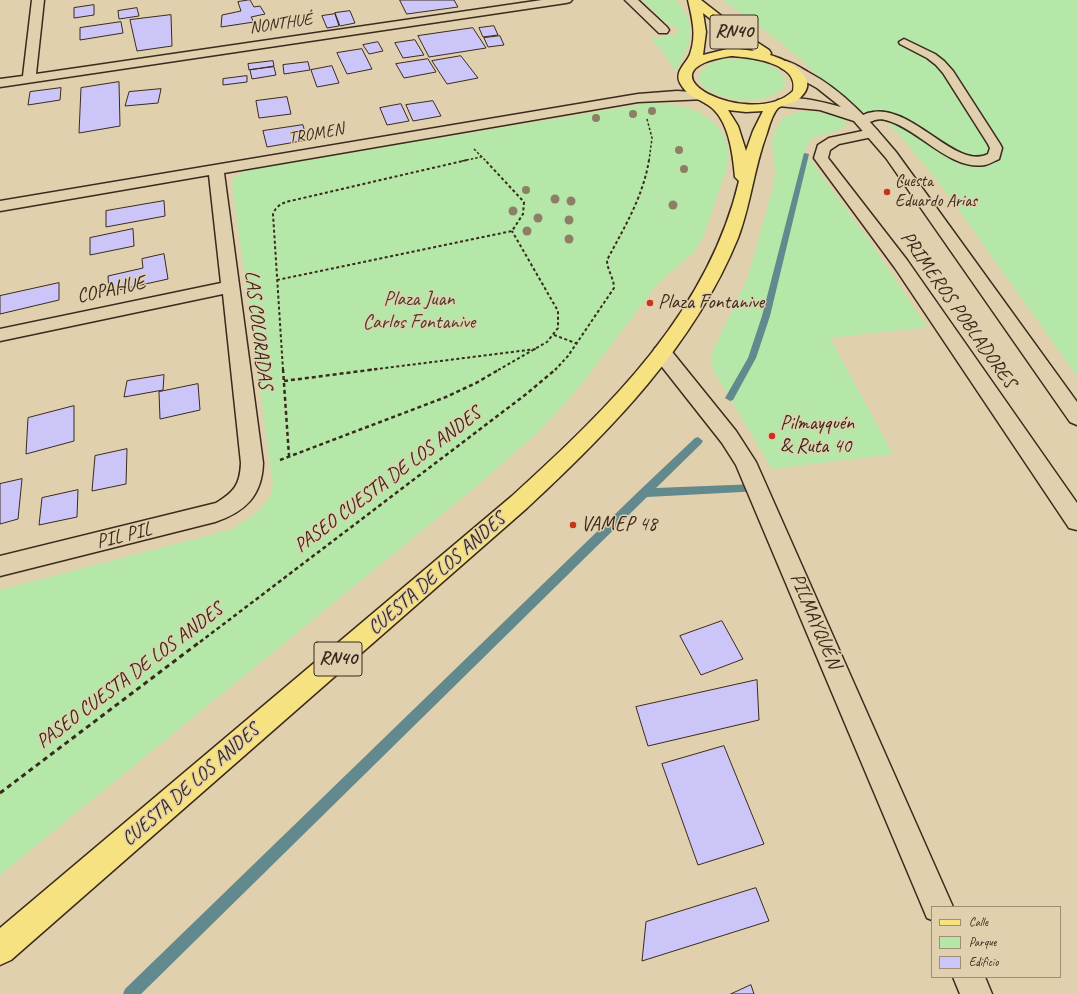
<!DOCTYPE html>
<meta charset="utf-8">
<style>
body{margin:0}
#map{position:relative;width:1077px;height:994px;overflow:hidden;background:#e1d0ad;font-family:Caveat,sans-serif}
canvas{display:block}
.legend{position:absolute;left:931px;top:906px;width:130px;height:72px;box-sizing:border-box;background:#e1d0ad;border:1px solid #9f8e74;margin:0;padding:5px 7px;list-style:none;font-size:12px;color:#3b2a1e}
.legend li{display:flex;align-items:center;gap:8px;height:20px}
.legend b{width:20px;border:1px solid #9f8e74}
</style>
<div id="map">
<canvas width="1077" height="994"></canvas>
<ul class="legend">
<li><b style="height:5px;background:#f7e281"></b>Calle</li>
<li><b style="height:11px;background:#b5e8a8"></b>Parque</li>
<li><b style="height:11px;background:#ccc6f8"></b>Edificio</li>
</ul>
</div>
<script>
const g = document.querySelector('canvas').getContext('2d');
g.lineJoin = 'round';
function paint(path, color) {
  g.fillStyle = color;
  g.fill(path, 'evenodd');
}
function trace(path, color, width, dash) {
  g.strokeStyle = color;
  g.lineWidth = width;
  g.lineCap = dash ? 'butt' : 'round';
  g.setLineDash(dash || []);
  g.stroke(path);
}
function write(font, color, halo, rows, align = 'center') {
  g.font = font + ' Caveat,sans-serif';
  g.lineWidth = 3;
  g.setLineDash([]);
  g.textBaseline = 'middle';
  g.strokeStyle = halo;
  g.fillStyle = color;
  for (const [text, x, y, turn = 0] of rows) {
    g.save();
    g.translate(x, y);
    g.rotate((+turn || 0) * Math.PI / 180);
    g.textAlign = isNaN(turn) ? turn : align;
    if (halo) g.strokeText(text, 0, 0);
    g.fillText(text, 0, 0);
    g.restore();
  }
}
const green = new Path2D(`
 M642,0H675C700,25 690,44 676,71L661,50L650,39L673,35L679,32V29L665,22Z
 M723,0H1077V376L943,188L902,138L883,118L861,121L804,62L780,42Z
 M725,59C742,58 760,59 775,68C800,85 774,98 756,100C742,101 727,99 714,93C685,79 702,64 725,59Z
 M649,103C686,101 735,119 728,165L703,237L694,252L659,282L581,385L567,401L535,435L478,485L0,875V590L229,530C246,521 268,508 272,489C274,481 271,472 270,464L232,184L233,179L239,174L248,170Z
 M800,111C813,111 838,114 847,123C840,138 802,129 806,154L871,243L927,327L830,338L893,454L772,469L716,375L712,368L711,354L747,279L773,187L775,172L772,145L773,135L783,118Z`);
const stream = new Path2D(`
 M804,153L809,154L770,316L756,358L733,400L730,401L725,398L748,358L762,316Z
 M698,437L703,441L701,444L656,488L757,484L761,485L762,488L761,491L647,497L141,994H123L125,989L640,490L695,438Z`);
const building = new Path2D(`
 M250,0L254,7L260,6L265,14L251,17L254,22L221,27L222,15L241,11L238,2Z
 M400,0H454L458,7L407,14Z
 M94,5V15L74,18V8Z
 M137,8L139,16L119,19L118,11Z
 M350,11L355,23L340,26L335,13Z
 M335,14L339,26L327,28L322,16Z
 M171,15L172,46L137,51L130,20Z
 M121,22L123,33L80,40V28Z
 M494,26L498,35L483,37L479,28Z
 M473,28L486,48L429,57L418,36Z
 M500,36L504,45L488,47L484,38Z
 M415,40L424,55L403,58L395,43Z
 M378,42L383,51L369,54L363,45Z
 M362,49L372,69L347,74L337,53Z
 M461,56L478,78L447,84L432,61Z
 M428,59L436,72L404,78L396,64Z
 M273,61L274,66L249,70L248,64Z
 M308,62L310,70L284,74L283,65Z
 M332,66L339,83L317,87L311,70Z
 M274,67L276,75L252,79L250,70Z
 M247,76V82L223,85V79Z
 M119,82L120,126L79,133L81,88Z
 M61,88L60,100L28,105L30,92Z
 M161,89L158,103L125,106L129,92Z
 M287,97L291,114L259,118L256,101Z
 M433,101L441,116L413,121L406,105Z
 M401,104L409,121L387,125L380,108Z
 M303,125L307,140L267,147L263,131Z
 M164,201L165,216L106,227V211Z
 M133,229L134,246L90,255V238Z
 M164,254L168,279L109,292L108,276L143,268L142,259Z
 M59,283V300L0,314V296Z
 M164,375L163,390L124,397L127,381Z
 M198,384L200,410L160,419L159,392Z
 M74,406V441L26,454L28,418Z
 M127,449L126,484L92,491L95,456Z
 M22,479L18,519L0,524V484Z
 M78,490L77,517L39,525L42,498Z
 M722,621L743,659L701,675L680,636Z
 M757,680L759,720L648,746L636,707Z
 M724,746L764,844L698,865L662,764Z
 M756,888L769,921L642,961L646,922Z
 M751,985L754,994H731Z`);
const pathFar3 = new Path2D(`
 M647,119L652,138L649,161
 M474,149L486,161
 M462,161L481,157`);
const pathFar2 = new Path2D(`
 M277,280L512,231L523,214L524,202L485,160
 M554,335L578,344
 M283,370L273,214C276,206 282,203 290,201L467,160
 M369,370L536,349
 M498,370L547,342L558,328V311L512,231
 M555,370L568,356L614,288C614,278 607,270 607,260C624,228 643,197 649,160`);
const pathFar1 = new Path2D(`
 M283,369L289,456
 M284,381L377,369
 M280,460L446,397L476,383L500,369
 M200,642L525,395L556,369`);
const path = new Path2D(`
 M0,793L201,641`);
const service = new Path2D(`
 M904,39L935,54L944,61L953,71L1000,144L1002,148L999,159C994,161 990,164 985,165C951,171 919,130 889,121C873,115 869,127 857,124L855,121C858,117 863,115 868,113C910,100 955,171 988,154L990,148L988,144L943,73L936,65L927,58L900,44L899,42Z`);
const minor = new Path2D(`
 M32,0H44L36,74L542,0H572L570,2L566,3L0,87V79L23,76Z
 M625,0H638L667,27L669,30L667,33H659Z
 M677,91L706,93L708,96L706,99L638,102L224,173L263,463C262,496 245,512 215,522L0,576V556L216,503C234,492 240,485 241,463L223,294L0,341V329L221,283L209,175L0,211V201L638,94Z
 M872,129L877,130L879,133L877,136L839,144L830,150L828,158L907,260L1077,503V530L1069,528L895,268L814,158L818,145L829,138Z`);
const tertiary = new Path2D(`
 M786,61C794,63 801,68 808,72C844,91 870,121 896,152L1077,402V425L1070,422L886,158L854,121L820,110L778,106L776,103L778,100C798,95 822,102 841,107L817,88L781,68L780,65L781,62Z
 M662,346L669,348L736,431L756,462L953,907H932V920L927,918L736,465L722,443L655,358L653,353L655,348Z
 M953,977H985L992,994H960Z`);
const primary = new Path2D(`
 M688,0H701L746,35L769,50L771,53L770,55C787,60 823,77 800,98C794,104 783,104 778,108C773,113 769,126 767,133C754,167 751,204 738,238C694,346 611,430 527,508L11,960L0,965V928L512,496C609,408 708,312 739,181L735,177C733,155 729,118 708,105C697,98 686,95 680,83C674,71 687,63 690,54C697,35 692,18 688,0ZM703,13L738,41L754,51L731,48L703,55L706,32ZM731,56C750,57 800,63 793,91C752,131 630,71 731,56ZM728,110L746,112L763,111L753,131L746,151L738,126Z`);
const trees = [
 [652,111,4],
 [633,114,4],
 [596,118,4],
 [679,150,4],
 [684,169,4],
 [526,190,4],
 [555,199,4.5],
 [571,201,4.5],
 [673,205,4.5],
 [513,211,4.5],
 [538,218,4.5],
 [569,220,4.5],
 [527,231,4.5],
 [569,239,4.5]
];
const markers = [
 [887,192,4,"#c8321e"],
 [650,303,4,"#c8321e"],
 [772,436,4,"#c8321e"],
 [573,525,4,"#c8321e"]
];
const farStreetnames = [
 ["NONTHUÉ",281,24,-8],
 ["TROMEN",316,134,-10]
];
const farPoinames = [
 ["Cuesta",895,182],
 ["Eduardo Arias",895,202]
];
const shields = [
 [734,32,48],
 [338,659,48]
];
const shieldNames = [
 ["RN40",734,32],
 ["RN40",338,659]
];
const streetNames = [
 ["COPAHUE",111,290,-12],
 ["PRIMEROS POBLADORES",958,310,55],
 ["LAS COLORADAS",258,330,83],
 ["PASEO CUESTA DE LOS ANDES",388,480,-37],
 ["PIL PIL",124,536,-14],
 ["CUESTA DE LOS ANDES",437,574,-41],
 ["PILMAYQUÉN",815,621,67],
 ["PASEO CUESTA DE LOS ANDES",130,676,-37],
 ["CUESTA DE LOS ANDES",191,785,-41]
];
const parkNames = [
 ["Plaza Juan",419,300],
 ["Carlos Fontanive",419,323]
];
const poiNames = [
 ["Plaza Fontanive",658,303],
 ["Pilmayquén",780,424],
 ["& Ruta 40",780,447],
 ["VAMEP 48",581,525]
];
paint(green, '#b5e8a8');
paint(stream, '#61898e');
paint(building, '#ccc6f8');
trace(building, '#3b2a1e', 1);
trace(service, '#3b2a1e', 3);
trace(minor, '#3b2a1e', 3);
trace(tertiary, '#3b2a1e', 3);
trace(primary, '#3b2a1e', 3);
trace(pathFar3, '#3b2a1e', 1.5, [2.5, 2]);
trace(pathFar2, '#3b2a1e', 2, [3, 2.5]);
trace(pathFar1, '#3b2a1e', 2.5, [4, 3]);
trace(path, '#3b2a1e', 3, [5, 4]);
paint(service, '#e1d0ad');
paint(minor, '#e1d0ad');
paint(tertiary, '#e1d0ad');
paint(primary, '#f7e281');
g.fillStyle = '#8c7f66';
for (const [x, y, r] of trees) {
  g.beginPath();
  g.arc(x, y, r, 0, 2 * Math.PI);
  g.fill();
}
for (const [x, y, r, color] of markers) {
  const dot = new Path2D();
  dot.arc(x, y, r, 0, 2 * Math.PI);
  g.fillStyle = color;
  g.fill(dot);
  trace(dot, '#e1d0ad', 1.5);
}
write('17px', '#3b2a1e', '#e1d0ad', farStreetnames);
write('17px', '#3b2a1e', '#e1d0ad', farPoinames, 'left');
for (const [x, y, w] of shields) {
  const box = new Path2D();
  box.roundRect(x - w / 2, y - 17, w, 34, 3);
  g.fillStyle = '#e1d0ad';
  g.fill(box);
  trace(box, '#3b2a1e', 1);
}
write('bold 19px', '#3b2a1e', null, shieldNames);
write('20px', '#3b2a1e', '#e1d0ad', streetNames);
write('20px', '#473d2c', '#e1d0ad', parkNames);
write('20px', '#3b2a1e', '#e1d0ad', poiNames, 'left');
</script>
